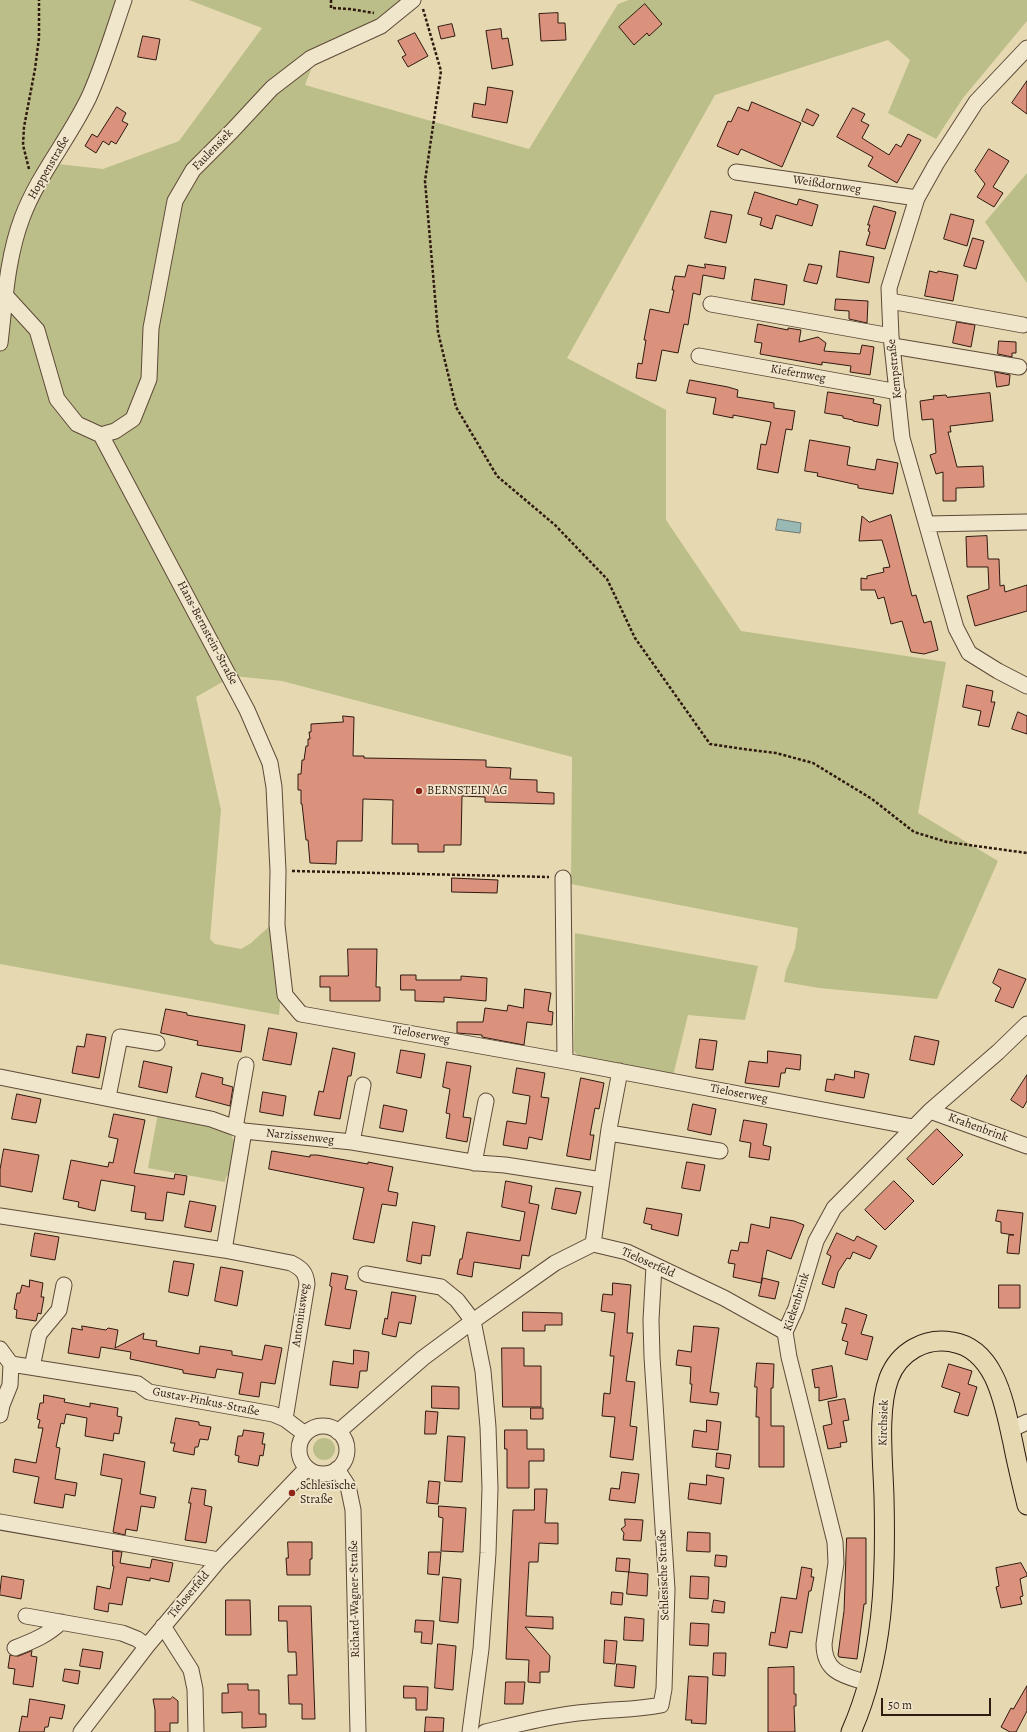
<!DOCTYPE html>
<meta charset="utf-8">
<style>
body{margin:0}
#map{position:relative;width:1027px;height:1732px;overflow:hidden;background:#e6d9b1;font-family:Alegreya,serif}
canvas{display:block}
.scale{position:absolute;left:881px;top:1698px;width:110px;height:18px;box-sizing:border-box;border:2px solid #301910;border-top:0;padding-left:5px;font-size:12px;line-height:14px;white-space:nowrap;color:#301910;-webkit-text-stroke:3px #efe6cc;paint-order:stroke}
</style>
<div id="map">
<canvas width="1027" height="1732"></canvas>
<div class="scale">50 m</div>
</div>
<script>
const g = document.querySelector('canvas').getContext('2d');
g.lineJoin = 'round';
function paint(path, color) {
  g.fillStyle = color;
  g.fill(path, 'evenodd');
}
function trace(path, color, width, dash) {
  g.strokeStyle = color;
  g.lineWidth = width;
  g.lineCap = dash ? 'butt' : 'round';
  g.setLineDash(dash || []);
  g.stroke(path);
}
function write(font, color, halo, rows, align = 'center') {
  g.font = font + ' Alegreya,serif';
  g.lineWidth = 3.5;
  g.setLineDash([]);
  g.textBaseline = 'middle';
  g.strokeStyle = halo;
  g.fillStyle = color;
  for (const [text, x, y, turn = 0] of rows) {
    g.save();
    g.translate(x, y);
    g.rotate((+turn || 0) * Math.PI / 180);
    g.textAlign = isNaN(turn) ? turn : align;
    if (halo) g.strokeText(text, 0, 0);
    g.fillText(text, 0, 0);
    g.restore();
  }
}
const green = new Path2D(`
 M0,0H121L87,93L48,163L103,169L179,141L262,28L189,0H403L345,50L312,67L305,85L529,149L618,4L629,0H1027V21L963,98L936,139L888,113L910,60L888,40L715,95L567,358L666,410V520L741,631L946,662L918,813L998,861L937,999L819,988L784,982L786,971L795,949L798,928L571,884L572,757L282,681L233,676L196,697L221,810L210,939L215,944L241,949L251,943L274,922L281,994L279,1015L0,964Z
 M1027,173V283L985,222Z
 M575,933L758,966L745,1020L688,1015L673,1076L580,1058L574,1051Z
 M158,1113L223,1129L230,1134L235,1142L230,1173L226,1177L225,1182L148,1168Z
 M313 1449a11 11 0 1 1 22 0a11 11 0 1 1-22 0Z`);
const water = new Path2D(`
 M778,519L801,523L800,533L776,530Z`);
const building = new Path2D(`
 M645,4L662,24L649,36L647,33L634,45L619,27Z
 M558,13V23H565L566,40L541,41L539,14Z
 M452,24L455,36L441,39L438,27Z
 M501,29L502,39L508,38L513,65L492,69L486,31Z
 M415,33L428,56L408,67L402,57L406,55L398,41Z
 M143,36L160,39L156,60L138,57Z
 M1027,81V114L1012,103Z
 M488,87L513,91L507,123L472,117L474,103L485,105Z
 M752,102L801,123L782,167L741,149L738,155L717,146L728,121L731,122L738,107L748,111Z
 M117,107L126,113L122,121L128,124L116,144L111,141L109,145L103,141L96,153L85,146L92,134L97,137Z
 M853,108L865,114L861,121L869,125L862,138L889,155L896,144L901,147L908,134L921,140L897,183L868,166L873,157L837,137Z
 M807,109L819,115L813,126L802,121Z
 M989,149L1009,161L993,187L1003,193L994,207L977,197L985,184L975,171Z
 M755,192L797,205L799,199L818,205L812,226L776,215L772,229L760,225L762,218L748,214Z
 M874,206L896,212L885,249L866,245L870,232L868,231L870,225H868Z
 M711,211L732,215L726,243L705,238Z
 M951,214L974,220L967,246L944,239Z
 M973,238L984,241L976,269L964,266Z
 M840,251L874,257L869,283L837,277Z
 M705,264L726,267L724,279L703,275L700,295L693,293L688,325L684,324L678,353L662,350L656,381L636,378L638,363L642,364L646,340H644L650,309L669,313L674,290H672L675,276L685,277L688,265L705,268Z
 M809,264L822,266L817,284L804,281Z
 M930,271L937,273L938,271L958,275L953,301L925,296Z
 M755,279L787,285L784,305L752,300Z
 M836,299L868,301L867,323L849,319V311L835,310Z
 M957,322L975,325L971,347L953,343Z
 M758,324L788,330V328L801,330L799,342L818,337L826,343L824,351L860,354L862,345L874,347L870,375L850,372L851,366L822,362V365L760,354L762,343L755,342Z
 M999,341L1016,342V353H1012V357L998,354Z
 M995,372L1010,375L1009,385L997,387Z
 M690,380L728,387L738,390L737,397L774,403V408L795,411L792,430L786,429L778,473L757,469L761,444L766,445L771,422L733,415V418L713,414L716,398L687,393Z
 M828,392L874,399L873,403L881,405L878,426L853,421V420L843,418V416L825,413Z
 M990,393L993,421L950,426L951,432H948L957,467L983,466L984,487L956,488V501H943V472L936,474L930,455L936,453L933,419L922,420L920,401L934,399L933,396L946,395L947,397Z
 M810,440L850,447L847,465L875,470L877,459L898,463L893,494L858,488V485L817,476L818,473L805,471Z
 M891,515L912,596L916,595L924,623L931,621L938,650L924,654L911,652L902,621L891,624L884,597L878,599L875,590H861V578L867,579V576L884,572L883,568L890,567L882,540L859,541L862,516L869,522Z
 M987,536L988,559H999L1000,586L1004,585L1005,592L1027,585V611L975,626L967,596L989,589L988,567H967L966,537Z
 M967,685L993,691L991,702H995L989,727L978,725L981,711L963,707Z
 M1018,712L1027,716V734L1012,729Z
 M343,716L354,717L353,756H364V758L486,760V767L511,768L510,779L537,780V792L554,793V804L485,802V797L462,796L461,845H444V852H418V844H392L393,800L363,799L362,841H337L336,864L310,863L308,840H306L302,804H301V790H298V774H301L302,760H304L306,746H308V739H310L309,732H311V724L343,722Z
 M452,878L498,880L497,893L452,892Z
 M348,949H377L376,987H380V1001H330V987H320V976H348Z
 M999,969L1026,979L1013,1008L995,1001L1001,988L993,983Z
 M401,975H416V980H461V976L487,978L486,1001L444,997V1002L415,1001V990H401Z
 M525,989L551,993L548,1011L553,1012L552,1025L527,1022L524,1045L482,1037V1035L457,1033V1022H483L485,1008L507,1011L508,1005L523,1008Z
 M166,1009L187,1013V1015L245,1025L241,1052L197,1045L198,1041L161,1033Z
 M269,1028L297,1033L291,1065L263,1060Z
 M87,1034L106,1037L99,1078L72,1073L77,1046L84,1047Z
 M915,1036L939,1041L934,1065L910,1060Z
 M700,1039L717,1041L713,1070L696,1068Z
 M333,1048L355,1053L351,1076H348L340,1119L314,1115L319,1091L323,1092Z
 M401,1050L425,1054L421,1078L397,1073Z
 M768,1051L801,1055L800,1070L786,1068L785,1073H781L779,1087L745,1083L749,1061L767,1063Z
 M144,1061L172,1067L167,1093L139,1087Z
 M447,1062L471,1066L463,1117L471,1118L467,1142L446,1138L450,1114L446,1113L450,1089L443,1087Z
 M517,1068L545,1073L541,1097L549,1098L542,1140L529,1137L527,1149L503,1145L507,1121L526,1124L530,1096L513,1093Z
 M855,1071L869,1074L864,1098L825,1091L827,1079L834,1080L835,1074L854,1078Z
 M202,1073L223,1078L222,1084L233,1087L230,1106L196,1097Z
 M1027,1075V1101L1023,1108L1011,1100Z
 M581,1078L604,1083L599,1109L595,1108L590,1135H594L590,1160L567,1156Z
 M263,1092L286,1096L283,1116L260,1112Z
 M17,1094L41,1099L36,1123L12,1119Z
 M693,1104L716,1109L711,1135L688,1130Z
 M384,1105L407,1110L403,1132L380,1128Z
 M114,1114L145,1120L134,1173L174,1179L175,1174L187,1176L184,1195L167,1192L163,1221L145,1219L146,1213L131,1211L135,1186L101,1180L95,1211L78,1207L79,1202L63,1199L71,1160L108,1167L109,1162L113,1163L118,1139L109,1137Z
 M744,1120L767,1124L763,1145L771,1147L769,1160L749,1157L751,1143L740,1141Z
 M937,1129L963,1155L933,1185L907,1159Z
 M4,1149L39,1155L32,1192L0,1186V1170Z
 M272,1151L310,1157V1155H317L368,1164V1162L393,1167L388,1191L398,1193L396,1206L382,1204L374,1243L353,1239L364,1188L269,1169Z
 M687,1162L705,1165L700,1191L682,1188Z
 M506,1181L532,1186L529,1203L539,1205L529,1256L522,1255L520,1269L474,1262L472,1277L457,1274L460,1259H462L467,1232L520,1241L525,1212L502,1207Z
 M894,1181L914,1201L885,1230L865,1210Z
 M556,1188L581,1192L576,1214L552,1209Z
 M190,1201L216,1206L211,1232L185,1227Z
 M647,1208L682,1214L678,1236L651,1229L652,1225L644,1223Z
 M998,1210L1023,1213L1019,1254L1007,1253L1009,1235H1014L1001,1233V1222L996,1221Z
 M771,1217L794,1221L804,1225L791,1259L767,1250L761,1283L733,1277L735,1264L728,1263L731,1250L738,1251L740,1242L748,1243L751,1224L769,1228Z
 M413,1222L435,1226L430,1256L422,1255L421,1264L407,1261Z
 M35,1233L59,1237L55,1260L31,1256Z
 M837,1233L854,1241L857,1236L877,1246L870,1259L853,1252L850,1259L847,1258L838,1272L834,1288L822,1284L831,1256L827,1254Z
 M174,1261L194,1264L188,1296L169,1292Z
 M221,1267L243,1271L237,1306L215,1301Z
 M332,1273L348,1276L345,1289L357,1291L350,1329L325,1325L332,1287L330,1286Z
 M763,1278L779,1282L775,1299L759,1296Z
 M30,1280L43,1283L41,1297H44L41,1314L38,1313L36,1321L16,1318L17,1310L14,1309L17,1293H20L22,1285L29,1287Z
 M613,1283L631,1285L627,1333H633L626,1381L635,1382L630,1426L637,1427L633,1460L610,1457L615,1417L602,1416L604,1393L610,1394L614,1356H610L615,1313L601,1311L603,1294L612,1295Z
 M999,1285H1020V1308H999Z
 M392,1292L416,1296L411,1324L399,1322L396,1337L382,1334L385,1318L387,1319Z
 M846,1308L867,1315L861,1334L873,1337L867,1360L845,1354L848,1342L842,1340L847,1324L842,1323Z
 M523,1312L562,1313V1325H545V1331H523Z
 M82,1326L106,1330L108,1328L118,1330L115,1348L144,1333L143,1339L157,1341L156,1346L199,1354L200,1346L232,1351V1355L262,1360L265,1345L282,1348L275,1384L261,1382L259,1397L239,1394L243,1373L217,1369L215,1378L183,1373V1370L130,1359L131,1352L101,1347L99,1358L68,1353L72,1328L82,1330Z
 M694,1326L719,1328L710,1392L719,1393L717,1405L690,1402L692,1384H690L691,1367L676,1365L678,1350L691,1352Z
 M502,1348H524V1366H541V1407H503Z
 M354,1350L369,1352L367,1371H360L358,1388L330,1385L333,1361L353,1364Z
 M757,1363L774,1364L773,1388H771V1426H784V1467H759V1417H756L757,1387H755Z
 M949,1364L972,1371L968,1384L977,1387L968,1416L954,1412L960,1393L942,1387Z
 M832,1366L837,1397L819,1401V1387L815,1388L812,1370Z
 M432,1386L459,1387V1409L432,1408Z
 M44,1395L65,1399L64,1402L90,1407V1403L118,1408L117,1416L122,1417L119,1434L114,1433L113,1441L85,1436L87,1418L66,1414L64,1424L61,1423L56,1447L60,1448L55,1479L77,1483L75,1496L65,1494L63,1508L34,1503L39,1477L13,1472L15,1459L36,1463L43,1428H38L40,1420L37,1419L40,1403H43Z
 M845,1399L849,1420L843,1421L847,1442L840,1443L841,1447L828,1449L823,1426L832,1424L828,1402Z
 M531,1408H543V1419H531Z
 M426,1411L438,1412L436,1434H425Z
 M176,1418L199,1422V1425L211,1427L208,1440L200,1439L198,1447H195L194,1455L173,1451L175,1443H171Z
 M707,1420L721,1422L718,1450L692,1447L694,1430L706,1432Z
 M244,1430L264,1433L262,1444H265L263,1456L260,1455L258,1466L238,1462L239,1456L235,1455L238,1436H242Z
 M505,1430H527V1449H544V1461H529V1488H507V1449H505Z
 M448,1436L465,1437L462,1482L445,1481Z
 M717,1453L731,1455L729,1469L716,1467Z
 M104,1454L145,1462L140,1494L156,1497L154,1508L141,1506L137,1531L126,1529L125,1535L113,1532L122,1479L101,1475Z
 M622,1472L639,1474L635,1503L609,1500L611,1488L619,1489Z
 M707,1475L724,1478L721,1504L688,1499L690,1483L706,1485Z
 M429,1481L440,1482L438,1504L427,1503Z
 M192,1488L206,1490L204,1505L212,1507L206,1543L185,1540L191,1503H189Z
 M535,1489H547L545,1523H558V1544L539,1543L538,1562H529L526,1616L553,1617V1629L525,1627L550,1656L549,1672H540V1683L528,1682L529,1660L506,1659L513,1510H534Z
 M439,1506L466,1508L463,1552L441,1551L443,1518L439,1517Z
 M625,1519L643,1520L641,1541L623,1540L624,1533L621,1529L625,1526Z
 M688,1532L710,1533V1552L687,1551Z
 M847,1538H866V1604H864L857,1659L839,1657L838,1655L844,1611Z
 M288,1542H312V1559H310V1575H287L286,1558H288Z
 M113,1551L122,1552L120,1563L150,1568L152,1559L173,1563L169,1582L150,1578V1581L127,1577L122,1605L109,1603L108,1612L94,1609L97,1586L110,1589L114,1566H113Z
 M429,1552H441L439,1575L428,1574Z
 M716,1555L727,1556L726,1567L715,1566Z
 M617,1558L630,1559L629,1572L616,1571Z
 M1021,1563L1027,1574V1576L1020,1579L1023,1596L1020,1597L1022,1604L1001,1608L996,1587L999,1586L996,1568Z
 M802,1567L812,1569L811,1577H814L811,1591H809L802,1633L790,1631L787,1648L769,1645L771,1632L775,1633L781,1597L796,1599Z
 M629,1572L648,1574L647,1596L627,1594Z
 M2,1576L24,1580L21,1599L0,1595Z
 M691,1576L709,1577L708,1599L690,1598Z
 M443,1577L461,1579L458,1623L440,1621Z
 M612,1592L623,1593L622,1605L611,1604Z
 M226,1600H250L251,1635H226Z
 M714,1600L725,1602L724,1613L712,1612Z
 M279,1606H311L315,1719H302V1704H289L288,1675H297L296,1652H288L287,1621H279Z
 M625,1617L644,1619L643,1641L624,1640Z
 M416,1620L434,1621L432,1644L421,1643L422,1632H415Z
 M691,1623L709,1624L708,1646L690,1645Z
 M605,1640L617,1641L615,1664L604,1663Z
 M438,1644L456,1646L453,1690L435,1688Z
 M83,1649L103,1652L100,1669L80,1666Z
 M32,1651L31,1656L37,1657L33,1687L13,1684L15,1669L8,1668L10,1655L18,1656Z
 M714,1653H726L725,1676L713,1675Z
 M617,1664L636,1666L634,1688L615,1686Z
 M794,1667V1694H796V1706H794L795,1732H768V1668Z
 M65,1669L80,1671L78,1684L63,1681Z
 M689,1676L708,1677L706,1724L691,1723L692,1720H686Z
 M506,1682H525L523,1704H505Z
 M228,1684H248V1690H259V1714H266V1727L242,1728V1712L222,1713V1693H228Z
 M404,1686L428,1687L427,1710H416V1698H404Z
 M1027,1686V1711L1016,1732H1010L1001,1727L1011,1708L1013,1709Z
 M173,1697L178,1701V1723H170V1732H155V1710L153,1699H170Z
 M30,1699L65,1705L62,1719L50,1717L48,1727H45L44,1732H19L22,1716L27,1717Z
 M426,1717L444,1718L443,1732H425Z`);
const path = new Path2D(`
 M331,0V8L350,9L374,13
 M423,9L441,71L425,181L438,332L456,407L497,476L555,525L607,579L635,638L710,744L743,749L776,753L813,763L872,799L914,832L947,842L1027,853
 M29,169L23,145L24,127L35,69L39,38V0
 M292,871L549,877`);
const minor = new Path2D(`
 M1027,48L976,102L936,164L917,198L889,288L891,336L902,438L956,628L969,653L998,671L1027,686
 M736,172L917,198
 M5,295L37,330L57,399L77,424L101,435L247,710L270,763L274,787L278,871L277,925L285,995L301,1014L565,1061L913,1127
 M890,301L1023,325
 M711,304L891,336
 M0,343C5,301 7,258 22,218C38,175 69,139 89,97C103,66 113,32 124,0
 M893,346L1019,367
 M699,356L898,392
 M101,435L115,431L133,419L149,379L151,328L175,201L193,170L232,131L272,88L311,58L381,26L413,0
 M927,524L1027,522
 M563,878L565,1061
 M0,1077L211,1119L244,1131L352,1142L478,1163L505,1165L602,1180
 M108,1097L120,1037L157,1043
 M930,1111L1027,1146
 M235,1128L246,1065
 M609,1133L720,1151
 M352,1142L363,1085
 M474,1163L486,1101
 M0,1216L224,1250L291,1263C301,1268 306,1272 307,1284L285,1419
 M593,1244L609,1129L620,1071
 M224,1250L244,1131
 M366,1274L441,1287L457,1300L473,1321L483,1371L488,1427L490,1488L488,1553L481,1649L470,1732
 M0,1349L11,1364L138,1384L149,1392L273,1414L285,1419L305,1434
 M32,1367L39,1334L59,1310L64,1285
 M0,1415L2,1405L10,1385L11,1364
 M299 1450a24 24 0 1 1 48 0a24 24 0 1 1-48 0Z
 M1010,1430L1027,1422
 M338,1432L423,1358L473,1321L555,1263L593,1244L627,1252L724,1298L785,1332
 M337,1469L348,1486L353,1510L358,1732
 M0,1522L219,1560
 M26,1616L122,1633L137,1639L147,1646
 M163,1626L191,1670L195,1689L196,1732
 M15,1648C33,1641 48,1635 61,1622
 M868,1683C845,1676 824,1673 824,1644L836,1563L835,1542L789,1357L785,1332L796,1308L816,1241L834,1208L930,1111L998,1052L1027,1024
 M81,1732L147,1646L219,1560L307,1468
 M485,1732C519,1724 553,1715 588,1712C613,1709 637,1710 661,1705L664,1689L667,1589L652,1357L651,1320L654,1266`);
const major = new Path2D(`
 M851,1732C884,1658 886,1576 884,1497C883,1462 877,1410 889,1378C899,1352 925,1337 952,1342C997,1349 1005,1408 1013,1443C1017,1464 1022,1484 1027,1505`);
const markers = [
 [419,791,4,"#8f2418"],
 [292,1493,4,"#8f2418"]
];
const streetNames = [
 ["Faulensiek",213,150,-46],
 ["Hoppenstraße",49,168,-60],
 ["Weißdornweg",827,185,8],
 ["Kempstraße",895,369,-96],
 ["Kiefernweg",798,374,10],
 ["Hans-Bernstein-Straße",207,633,62],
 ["Tieloserweg",421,1035,10],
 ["Tieloserweg",739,1094,11],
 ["Krahenbrink",978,1128,20],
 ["Narzissenweg",300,1137,6],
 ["Tieloserfeld",648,1263,24],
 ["Kiekenbrink",797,1302,-72],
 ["Antoniusweg",301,1315,-82],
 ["Gustav-Pinkus-Straße",206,1402,11],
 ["Kirchsiek",884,1423,-88],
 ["Schlesische Straße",664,1575,-92],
 ["Tieloserfeld",189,1595,-50],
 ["Richard-Wagner-Straße",355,1599,-91]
];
const poiNames = [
 ["BERNSTEIN AG",427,791],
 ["Schlesische",300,1486],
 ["Straße",300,1500]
];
paint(green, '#bbbe88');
paint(water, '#99b9b4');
trace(water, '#6f7972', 1);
paint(building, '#da927d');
trace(building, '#301910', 1);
trace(minor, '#5e4938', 17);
trace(major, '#301910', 21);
trace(path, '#301910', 2.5, [3, 2]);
trace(minor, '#efe6cc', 15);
trace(major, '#e6d9b1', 19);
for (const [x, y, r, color] of markers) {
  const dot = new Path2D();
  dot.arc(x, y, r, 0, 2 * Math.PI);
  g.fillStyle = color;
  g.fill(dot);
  trace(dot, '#efe6cc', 1.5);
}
write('12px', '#301910', '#efe6cc', streetNames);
write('12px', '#301910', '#efe6cc', poiNames, 'left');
</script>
